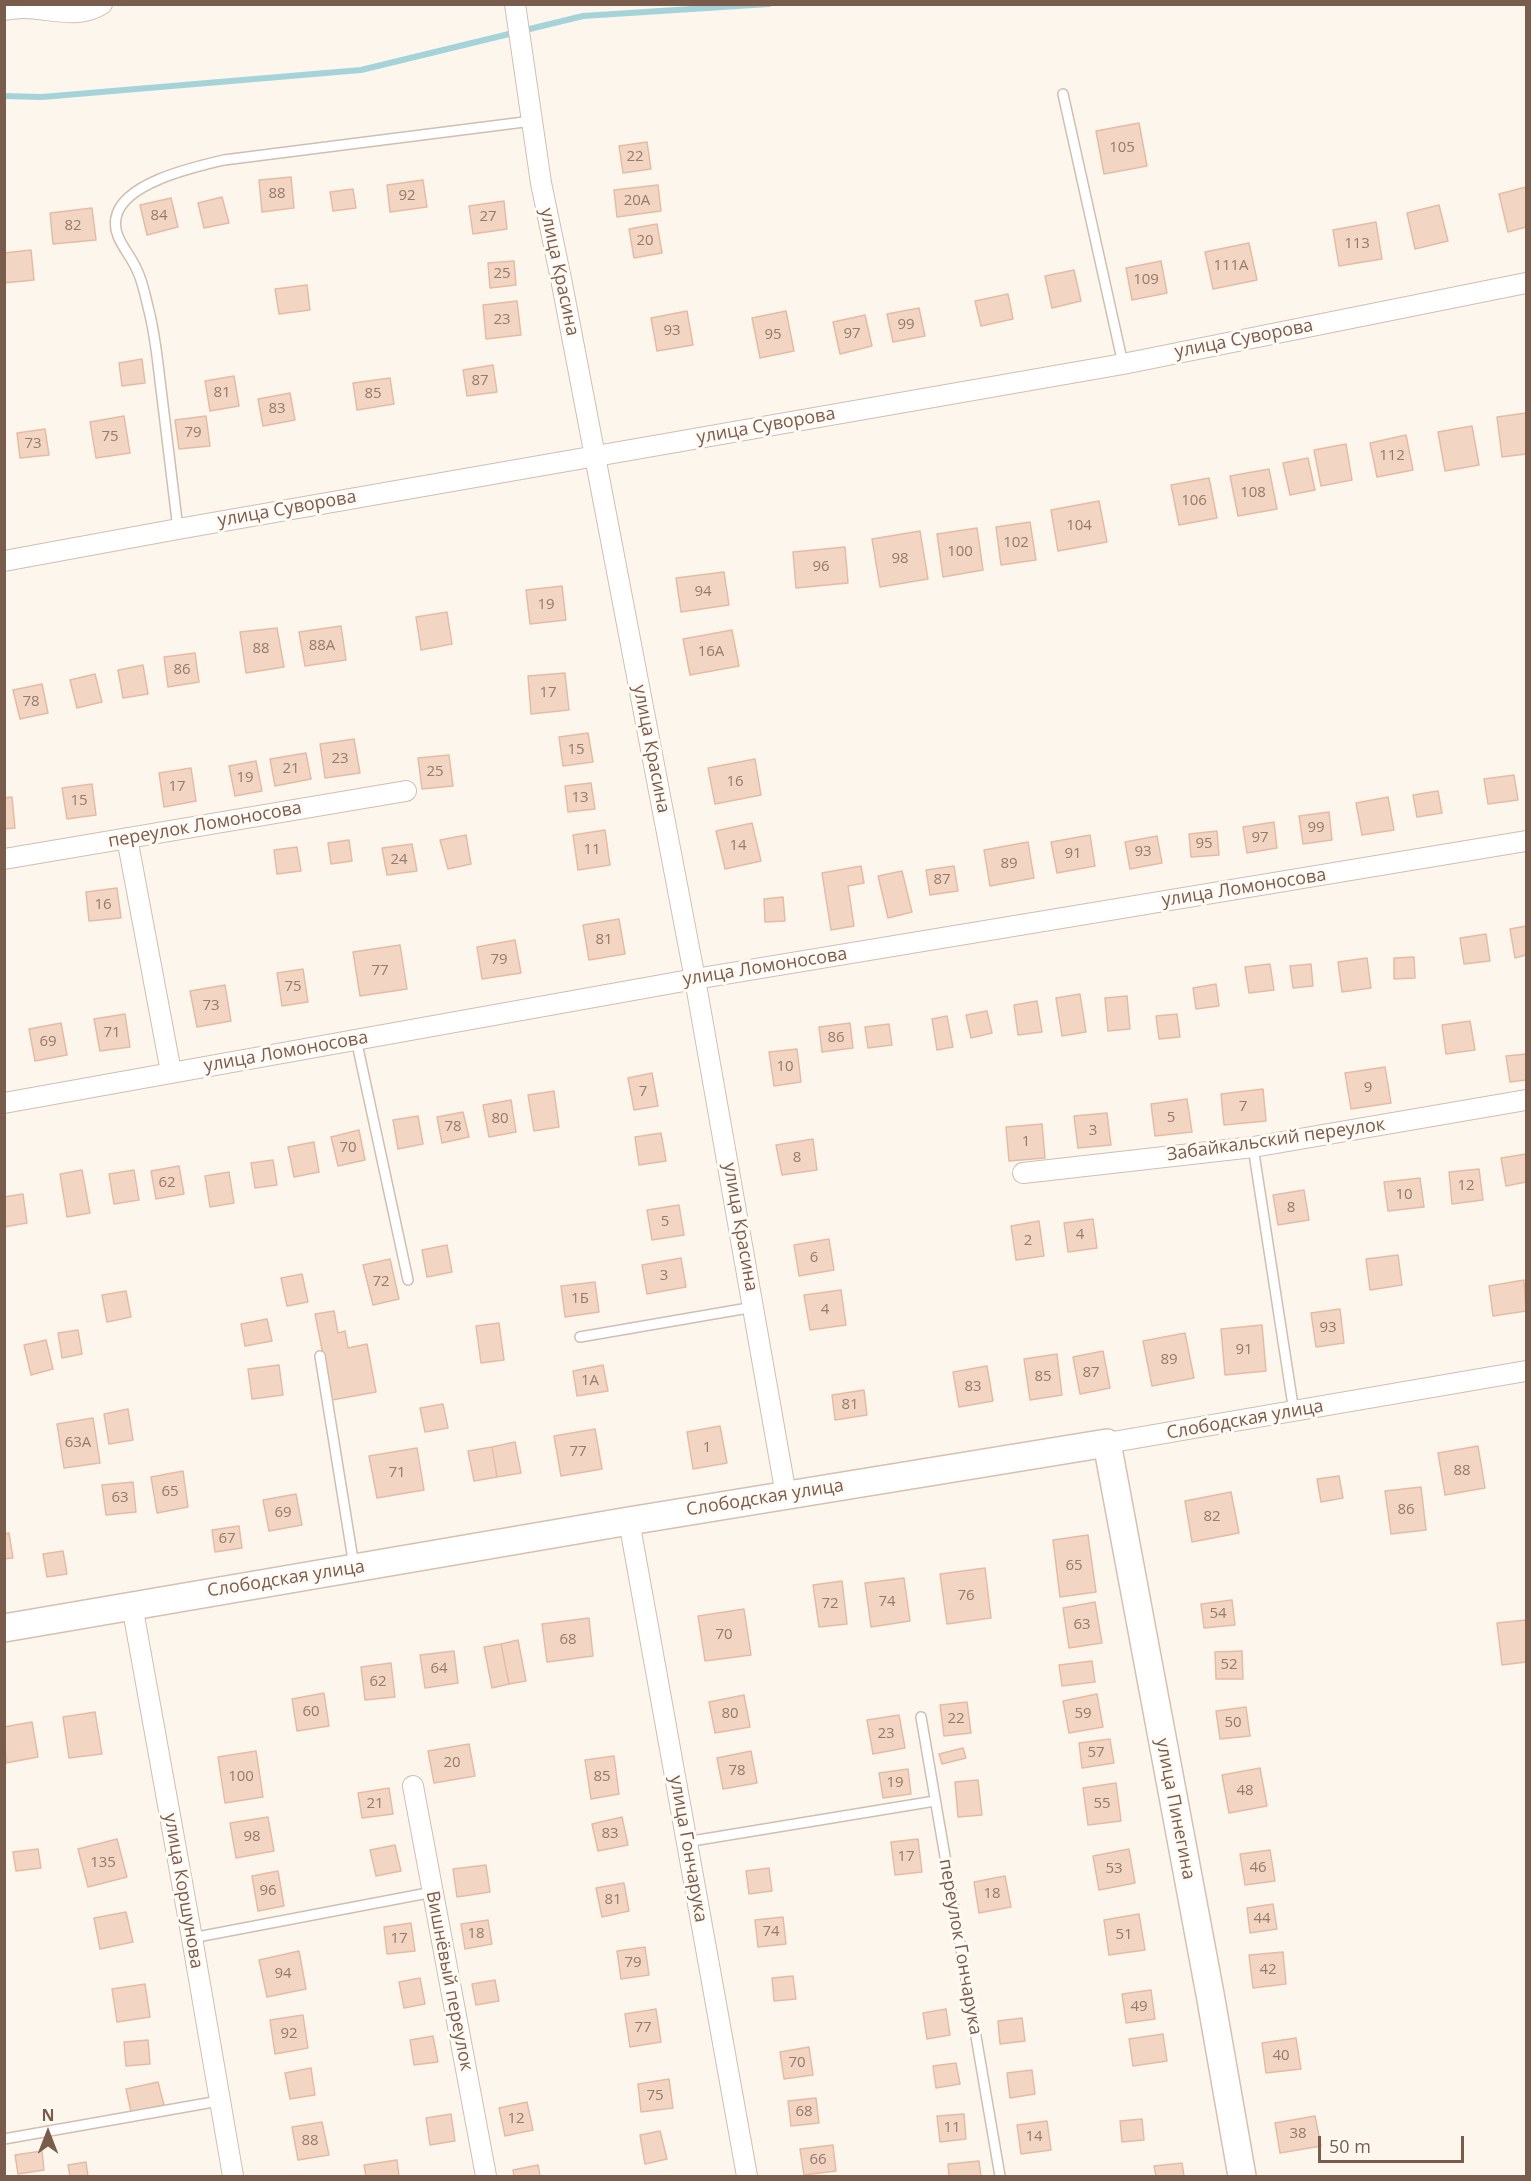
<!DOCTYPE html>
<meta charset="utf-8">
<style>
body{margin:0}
#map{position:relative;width:1531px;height:2181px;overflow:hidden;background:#fdf6ec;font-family:"Open Sans",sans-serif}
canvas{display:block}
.frame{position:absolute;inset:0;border:6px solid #7a5c4d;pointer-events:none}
.north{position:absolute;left:18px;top:2103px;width:60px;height:60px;-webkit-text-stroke:4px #fffaf3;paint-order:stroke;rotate:0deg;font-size:16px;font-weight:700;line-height:24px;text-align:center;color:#7a5c4d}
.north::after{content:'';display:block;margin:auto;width:21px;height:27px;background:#7a5c4d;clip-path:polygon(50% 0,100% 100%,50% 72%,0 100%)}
.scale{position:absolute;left:1318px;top:2136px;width:146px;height:27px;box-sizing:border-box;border:3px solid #7a5c4d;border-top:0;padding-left:8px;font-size:18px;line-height:21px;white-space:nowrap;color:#7a5c4d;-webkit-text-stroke:4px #fffaf3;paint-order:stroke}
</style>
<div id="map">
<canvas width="1531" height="2181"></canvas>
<div class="frame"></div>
<div class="north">N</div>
<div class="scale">50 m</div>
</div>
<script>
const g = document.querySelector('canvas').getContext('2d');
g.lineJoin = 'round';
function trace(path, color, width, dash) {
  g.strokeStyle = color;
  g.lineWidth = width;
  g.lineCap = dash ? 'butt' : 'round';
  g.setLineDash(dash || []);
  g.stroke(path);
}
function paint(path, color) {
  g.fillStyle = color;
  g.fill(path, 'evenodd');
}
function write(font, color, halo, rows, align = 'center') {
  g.font = font + ' "Open Sans",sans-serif';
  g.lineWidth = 6;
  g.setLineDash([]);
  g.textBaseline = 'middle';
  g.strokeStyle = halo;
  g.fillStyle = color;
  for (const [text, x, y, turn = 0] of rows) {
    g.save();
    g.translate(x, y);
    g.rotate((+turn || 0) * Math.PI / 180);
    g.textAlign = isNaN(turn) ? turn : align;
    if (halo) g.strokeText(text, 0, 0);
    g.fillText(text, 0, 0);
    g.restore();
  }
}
const stream = new Path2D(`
 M4,96L42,97L361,70L583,16L769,4`);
const building = new Path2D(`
 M1139,123L1147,166L1104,174L1096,131Z
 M647,142L651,169L623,173L619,146Z
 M291,177L294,208L262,212L259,180Z
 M423,180L427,207L390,212L387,185Z
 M658,185L661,211L617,217L614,190Z
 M1526,187V227L1508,232L1499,194Z
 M353,189L356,208L333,211L330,192Z
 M222,197L229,223L204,228L198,203Z
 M171,198L178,227L147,235L140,205Z
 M504,201L507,229L473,234L469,206Z
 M1439,205L1448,241L1415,249L1407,213Z
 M92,208L96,240L53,244L50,213Z
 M1376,222L1382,259L1339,266L1333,230Z
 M657,224L662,253L634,258L629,229Z
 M1249,243L1257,280L1213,289L1205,252Z
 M31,250L34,280L4,283V253Z
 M514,261L516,285L490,288L488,263Z
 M1161,261L1167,293L1132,300L1126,268Z
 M1074,270L1081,301L1052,308L1045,276Z
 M307,285L310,310L279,314L275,289Z
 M1008,294L1013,319L981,326L975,301Z
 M517,301L521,335L486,339L483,305Z
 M919,308L925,336L893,342L887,314Z
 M687,311L693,345L657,351L651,318Z
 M786,311L794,351L760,358L752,318Z
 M865,315L872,346L840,354L833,322Z
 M142,359L145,383L122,386L119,363Z
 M493,365L497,392L467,396L463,370Z
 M234,376L239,406L210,411L205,381Z
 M390,378L394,404L357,410L353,383Z
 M290,393L295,420L263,426L258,399Z
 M1526,413V454L1502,457L1497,417Z
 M124,416L130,453L96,458L90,422Z
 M206,416L210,446L179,449L175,420Z
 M1472,426L1479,465L1445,471L1438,432Z
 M45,429L49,455L20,458L17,433Z
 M1406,435L1413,470L1377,477L1370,443Z
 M1346,444L1352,480L1321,486L1314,450Z
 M1308,458L1315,490L1290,495L1283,463Z
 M1269,469L1277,509L1238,516L1230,476Z
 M1209,478L1217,518L1179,525L1171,485Z
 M1099,501L1107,542L1058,551L1051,510Z
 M1030,522L1036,560L1001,565L996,527Z
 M977,528L983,570L943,577L937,534Z
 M920,531L928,579L880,587L872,539Z
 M845,547L848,583L796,588L793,552Z
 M724,572L729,605L681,612L676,578Z
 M562,586L566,620L530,624L526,590Z
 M447,612L452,644L421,650L416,617Z
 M341,626L346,660L305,666L299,632Z
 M277,628L284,667L246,673L240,632Z
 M732,630L739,666L690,675L683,639Z
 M195,653L199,682L168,687L164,657Z
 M143,665L148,694L123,698L118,670Z
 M565,673L569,710L531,714L528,676Z
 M95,674L102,702L77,708L70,680Z
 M42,684L48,713L20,719L13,690Z
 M588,733L593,762L563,766L559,737Z
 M354,739L360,773L325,778L320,744Z
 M306,753L311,779L275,786L270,759Z
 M449,755L453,786L422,789L418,758Z
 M755,759L761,795L715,804L708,768Z
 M256,761L262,791L235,796L229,766Z
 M191,768L196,801L164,807L159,773Z
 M1514,775L1518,800L1488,804L1484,779Z
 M591,783L595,809L568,812L565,786Z
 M92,784L96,815L67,819L62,788Z
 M1438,791L1442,813L1417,817L1413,795Z
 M12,797L15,828L4,829V798Z
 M1388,797L1394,830L1362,835L1356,803Z
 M1329,812L1332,840L1303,844L1299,816Z
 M1274,822L1277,848L1247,853L1243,827Z
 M752,823L761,861L725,869L716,831Z
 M605,830L610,865L578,870L573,835Z
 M1217,831L1219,855L1191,857L1189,834Z
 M466,835L471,864L448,869L440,840Z
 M1090,835L1095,866L1057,873L1051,842Z
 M1157,836L1162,863L1130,869L1125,842Z
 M349,840L352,861L331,864L328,843Z
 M1028,842L1034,878L990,886L984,850Z
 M412,844L417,871L387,875L382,848Z
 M297,847L301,871L277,874L274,850Z
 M861,866L864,883L848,886L854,926L831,930L822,873Z
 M954,866L958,891L930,895L926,870Z
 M902,871L912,912L888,918L878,876Z
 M117,888L121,918L89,921L86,892Z
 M783,897L785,921L765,922L764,899Z
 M619,919L625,954L589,960L583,925Z
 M1526,926V955L1515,958L1510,929Z
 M1486,934L1490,961L1464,964L1460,938Z
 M515,940L521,973L482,979L477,947Z
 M400,945L407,989L360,996L353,952Z
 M1414,957L1415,978L1394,979V958Z
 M1367,958L1371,988L1342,992L1338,962Z
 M1270,964L1274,990L1249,993L1245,967Z
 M1311,964L1313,986L1293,988L1290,966Z
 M303,969L308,1002L282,1006L277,973Z
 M1216,984L1219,1006L1196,1009L1193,988Z
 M225,985L231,1021L197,1027L190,991Z
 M1080,994L1086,1032L1062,1036L1056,998Z
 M1127,996L1130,1029L1108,1031L1105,998Z
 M1037,1001L1042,1032L1018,1035L1014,1005Z
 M987,1011L992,1033L971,1038L966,1015Z
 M125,1014L130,1047L100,1051L94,1019Z
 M1177,1014L1180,1037L1159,1039L1156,1016Z
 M947,1016L953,1047L937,1050L932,1019Z
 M1470,1021L1475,1050L1446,1054L1442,1025Z
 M61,1023L67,1055L35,1061L29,1029Z
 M850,1023L853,1048L822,1052L819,1027Z
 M889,1024L892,1045L868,1048L865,1027Z
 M797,1049L801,1082L774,1086L769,1052Z
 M1526,1054V1080L1510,1082L1506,1056Z
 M1385,1067L1391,1103L1351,1109L1345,1073Z
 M652,1073L658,1106L634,1110L628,1078Z
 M1263,1089L1266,1121L1224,1125L1221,1094Z
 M554,1091L559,1127L534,1131L528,1095Z
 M1187,1099L1192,1132L1155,1136L1151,1104Z
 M511,1100L516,1132L489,1137L483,1105Z
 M463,1112L469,1137L442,1143L437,1117Z
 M1107,1113L1111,1145L1078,1148L1074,1116Z
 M418,1116L423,1144L398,1149L393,1120Z
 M1042,1124L1045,1158L1009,1161L1006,1127Z
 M359,1130L365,1160L338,1166L331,1137Z
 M661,1133L666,1161L639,1165L635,1137Z
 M813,1139L817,1170L782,1175L776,1145Z
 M314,1142L319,1172L294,1177L288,1147Z
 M1526,1154V1182L1506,1186L1501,1158Z
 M273,1160L277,1185L255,1188L251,1163Z
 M179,1166L184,1194L156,1199L151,1171Z
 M1479,1169L1483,1200L1452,1204L1449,1172Z
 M82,1170L90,1213L67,1217L60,1174Z
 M134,1170L139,1200L114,1204L109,1174Z
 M229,1172L234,1203L210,1207L205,1176Z
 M1420,1178L1424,1207L1388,1211L1384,1182Z
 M1304,1190L1309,1220L1278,1225L1273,1195Z
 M23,1194L27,1223L4,1227V1197Z
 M679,1205L684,1235L652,1240L647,1210Z
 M1093,1219L1097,1248L1068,1252L1064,1223Z
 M1039,1221L1044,1256L1016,1260L1011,1226Z
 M829,1239L834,1270L799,1276L794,1245Z
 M447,1245L452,1272L427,1277L422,1250Z
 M1398,1255L1402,1285L1370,1290L1366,1259Z
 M681,1258L686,1287L647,1294L642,1265Z
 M390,1259L399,1299L373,1305L363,1265Z
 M302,1274L308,1302L287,1306L281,1278Z
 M1524,1280L1526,1311L1493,1316L1489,1286Z
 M595,1282L599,1312L565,1317L561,1286Z
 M841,1290L846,1325L810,1330L804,1295Z
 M126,1291L131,1317L107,1322L102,1295Z
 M1340,1309L1344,1343L1316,1347L1311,1313Z
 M334,1311L338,1333L345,1331L348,1348L367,1344L376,1392L332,1400L315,1314Z
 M267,1319L272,1341L245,1346L241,1324Z
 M499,1323L504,1360L481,1363L476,1326Z
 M1262,1325L1266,1371L1225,1375L1221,1329Z
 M78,1330L82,1354L62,1358L58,1333Z
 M1185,1333L1194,1378L1152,1386L1143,1341Z
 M46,1340L53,1369L31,1375L24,1345Z
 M1103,1351L1110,1388L1080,1394L1073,1357Z
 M1057,1354L1062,1395L1030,1400L1024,1359Z
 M279,1365L283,1395L252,1399L248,1369Z
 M603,1365L608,1391L577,1396L573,1371Z
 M987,1366L993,1401L959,1407L953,1372Z
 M864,1390L867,1415L835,1420L832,1395Z
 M443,1404L448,1428L425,1432L420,1408Z
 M128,1409L133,1440L109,1444L104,1414Z
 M93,1418L100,1463L64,1468L57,1424Z
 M720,1426L727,1463L693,1469L687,1432Z
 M595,1429L602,1469L561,1476L554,1436Z
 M515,1442L521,1473L497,1477L492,1447Z
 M1478,1446L1485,1488L1445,1495L1438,1453Z
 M492,1447L497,1477L474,1481L468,1451Z
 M417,1448L424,1490L377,1498L369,1456Z
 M183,1471L188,1507L157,1513L151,1477Z
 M1339,1476L1343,1498L1321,1502L1317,1479Z
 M133,1482L136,1512L106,1515L102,1485Z
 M1421,1487L1426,1530L1391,1534L1385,1491Z
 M1231,1492L1239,1533L1192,1542L1185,1501Z
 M296,1494L302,1525L269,1531L263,1500Z
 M239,1526L242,1548L215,1552L212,1530Z
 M9,1533L13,1558L4,1559V1534Z
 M1088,1535L1096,1592L1060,1597L1053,1540Z
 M63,1551L67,1574L47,1577L43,1554Z
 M985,1568L991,1618L947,1624L940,1574Z
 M904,1578L910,1621L871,1627L865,1583Z
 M842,1581L847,1624L819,1627L813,1585Z
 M1232,1600L1235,1625L1204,1628L1201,1604Z
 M1095,1602L1102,1643L1069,1648L1063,1608Z
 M744,1609L751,1655L705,1661L698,1616Z
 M589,1618L593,1656L547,1662L542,1624Z
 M1526,1620V1662L1502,1665L1497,1623Z
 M518,1640L526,1681L509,1684L501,1644Z
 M501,1644L509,1684L492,1688L484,1647Z
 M454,1651L458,1683L425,1688L420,1655Z
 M1242,1651L1243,1679H1216L1215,1652Z
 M1092,1661L1095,1682L1062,1686L1059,1665Z
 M391,1663L395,1697L365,1700L361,1667Z
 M324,1693L329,1726L297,1731L292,1699Z
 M1097,1694L1103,1727L1069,1733L1063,1701Z
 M744,1695L750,1727L715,1733L709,1702Z
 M967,1702L971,1733L944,1736L940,1705Z
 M1246,1707L1250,1736L1220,1739L1216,1711Z
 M95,1712L102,1754L69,1758L63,1717Z
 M899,1715L905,1748L873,1754L867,1720Z
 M32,1722L38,1757L6,1763L4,1727Z
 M1110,1739L1114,1763L1082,1768L1079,1743Z
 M469,1744L475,1776L434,1783L428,1751Z
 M963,1748L966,1758L942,1764L939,1754Z
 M256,1751L263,1797L225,1803L218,1757Z
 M751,1751L757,1783L723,1789L717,1758Z
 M614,1756L619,1794L591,1799L585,1760Z
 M1260,1768L1267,1806L1229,1813L1222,1775Z
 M908,1769L911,1794L883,1798L879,1773Z
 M978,1780L982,1815L958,1817L955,1782Z
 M1116,1783L1121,1821L1088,1825L1083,1788Z
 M389,1788L393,1814L362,1818L358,1793Z
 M268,1817L274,1851L236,1858L230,1823Z
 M622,1817L628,1845L598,1851L592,1824Z
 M117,1839L127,1877L88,1887L78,1849Z
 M918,1839L922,1872L895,1875L891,1842Z
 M395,1845L401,1871L376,1876L370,1850Z
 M38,1849L41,1868L16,1871L13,1852Z
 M1129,1849L1135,1883L1099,1890L1093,1856Z
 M1270,1850L1275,1881L1245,1885L1240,1854Z
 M486,1865L490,1892L457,1897L453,1869Z
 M769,1868L772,1891L749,1894L746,1871Z
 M278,1871L284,1906L258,1911L252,1876Z
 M1005,1876L1011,1907L979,1913L974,1882Z
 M624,1883L629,1911L602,1917L596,1888Z
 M1273,1904L1277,1929L1250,1933L1247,1908Z
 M126,1912L133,1942L100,1949L94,1918Z
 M1139,1914L1145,1950L1109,1955L1104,1920Z
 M783,1917L786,1944L758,1947L755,1920Z
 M488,1920L492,1944L465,1949L461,1924Z
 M411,1923L415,1951L387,1954L384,1927Z
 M645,1947L649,1975L621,1979L617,1951Z
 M299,1951L306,1989L267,1997L259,1960Z
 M1283,1952L1286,1984L1253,1988L1249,1955Z
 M793,1976L796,1999L774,2001L772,1978Z
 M420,1978L425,2004L404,2008L399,1982Z
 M495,1980L499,2001L476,2005L472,1984Z
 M145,1984L150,2017L117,2022L112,1989Z
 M1151,1990L1155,2019L1126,2023L1122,1994Z
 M656,2009L661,2042L630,2047L625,2014Z
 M946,2009L950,2035L927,2039L923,2013Z
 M303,2015L308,2048L275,2054L270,2020Z
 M1022,2018L1025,2041L1000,2044L998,2021Z
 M1163,2034L1167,2061L1133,2066L1129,2039Z
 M433,2036L438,2062L414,2065L410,2040Z
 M1296,2038L1301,2069L1266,2073L1262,2043Z
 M148,2040L150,2064L126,2066L124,2042Z
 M809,2047L813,2075L784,2079L780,2052Z
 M956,2063L960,2084L936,2088L933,2066Z
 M311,2068L315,2095L290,2099L285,2073Z
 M1032,2070L1035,2094L1010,2098L1007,2073Z
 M669,2079L673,2108L641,2112L638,2084Z
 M158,2082L164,2105L131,2112L126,2089Z
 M816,2098L819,2123L791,2126L788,2101Z
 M527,2102L533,2130L505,2136L499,2108Z
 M451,2114L455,2141L430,2145L426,2118Z
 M964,2114L966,2139L940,2142L937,2116Z
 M1315,2116L1321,2146L1280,2153L1275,2123Z
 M1142,2119L1144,2140L1122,2142L1120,2121Z
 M1047,2121L1051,2150L1021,2154L1017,2125Z
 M322,2122L329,2155L298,2160L292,2127Z
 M660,2131L667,2159L645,2164L640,2135Z
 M833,2145L836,2171L804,2175L800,2149Z
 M42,2151L44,2170L18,2174L15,2155Z
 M397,2160L399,2176H366L364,2165Z
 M979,2161L981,2176H949L948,2164Z
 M86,2162L88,2176H70L68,2165Z
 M1182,2163L1184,2176H1156L1154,2166Z
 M538,2165L540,2176H514L513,2170Z`);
const lane = new Path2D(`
 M1063,94L1123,364
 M178,529C173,485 167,441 162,397C158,367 156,336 148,307C145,294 142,279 136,268C129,252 112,237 116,218C122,183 194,167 224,160L532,121
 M356,1039L408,1280
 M1253,1147L1294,1412
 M580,1337L754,1307
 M320,1356L354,1566
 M921,1717L1000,2176
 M686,1842L935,1801
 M192,1938L433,1892
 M4,2139L219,2101`);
const street = new Path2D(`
 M515,4L541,183L562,284L695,979L786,1495
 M4,10C11,9 17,8 23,8C51,8 77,20 102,4
 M4,561L178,529L1123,364L1526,283
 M127,838L171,1072
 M4,859L406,791
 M4,1103L695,979L1526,841
 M1023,1173L1253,1147L1526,1100
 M1107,1443L1526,1371
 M629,1521L747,2176
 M132,1605L192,1938L233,2176
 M413,1786L486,2176`);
const secondary = new Path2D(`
 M4,1628L629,1521L1107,1443L1210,1994L1242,2176`);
const numberNames = [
 ["105",1122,148],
 ["22",635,157],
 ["88",277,194],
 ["92",407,196],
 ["20А",637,201],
 ["84",159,216],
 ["27",488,217],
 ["82",73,226],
 ["20",645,241],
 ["113",1357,244],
 ["111А",1231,266],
 ["25",502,274],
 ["109",1146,280],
 ["23",502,320],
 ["99",906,325],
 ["93",672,331],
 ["97",852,334],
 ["95",773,335],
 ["87",480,381],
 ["81",222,393],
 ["85",373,394],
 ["83",277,409],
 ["79",193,433],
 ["75",110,437],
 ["73",33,444],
 ["112",1392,456],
 ["108",1253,493],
 ["106",1194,501],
 ["104",1079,526],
 ["102",1016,543],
 ["100",960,552],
 ["98",900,559],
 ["96",821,567],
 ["94",703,592],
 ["19",546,605],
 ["88А",322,646],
 ["88",261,649],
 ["16А",711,652],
 ["86",182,670],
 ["17",548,693],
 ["78",31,702],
 ["15",576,750],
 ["23",340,759],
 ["21",291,769],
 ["25",435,772],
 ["19",245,778],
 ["16",735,782],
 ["17",177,787],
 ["13",580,798],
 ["15",79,801],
 ["99",1316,828],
 ["97",1260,838],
 ["95",1204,844],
 ["14",738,846],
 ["11",592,850],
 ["93",1143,852],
 ["91",1073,854],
 ["24",399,860],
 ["89",1009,864],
 ["87",942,880],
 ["16",103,905],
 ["81",604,940],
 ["79",499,960],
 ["77",380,971],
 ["75",293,987],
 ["73",211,1006],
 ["71",112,1033],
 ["86",836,1038],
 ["69",48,1042],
 ["10",785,1067],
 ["9",1368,1088],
 ["7",643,1092],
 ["7",1243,1107],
 ["5",1171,1118],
 ["80",500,1119],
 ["78",453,1127],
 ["3",1093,1131],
 ["1",1026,1142],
 ["70",348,1148],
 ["8",797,1158],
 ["62",167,1183],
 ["12",1466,1186],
 ["10",1404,1195],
 ["8",1291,1208],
 ["5",665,1222],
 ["4",1080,1235],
 ["2",1028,1241],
 ["6",814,1258],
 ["3",664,1276],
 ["72",381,1282],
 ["1Б",580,1299],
 ["4",825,1310],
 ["93",1328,1328],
 ["91",1244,1350],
 ["89",1169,1360],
 ["87",1091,1373],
 ["85",1043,1377],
 ["1А",590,1381],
 ["83",973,1387],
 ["81",850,1405],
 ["63А",78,1443],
 ["1",707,1448],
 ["77",578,1452],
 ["88",1462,1471],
 ["71",397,1473],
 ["65",170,1492],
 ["63",120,1498],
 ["86",1406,1510],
 ["69",283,1513],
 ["82",1212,1517],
 ["67",227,1539],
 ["65",1074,1566],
 ["76",966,1596],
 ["74",887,1602],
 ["72",830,1604],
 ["54",1218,1614],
 ["63",1082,1625],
 ["70",724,1635],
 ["68",568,1640],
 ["52",1229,1665],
 ["64",439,1669],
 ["62",378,1682],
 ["60",311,1712],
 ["80",730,1714],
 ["59",1083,1714],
 ["22",956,1719],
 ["50",1233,1723],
 ["23",886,1734],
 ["57",1096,1753],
 ["20",452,1763],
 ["78",737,1771],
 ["100",241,1777],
 ["85",602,1777],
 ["19",895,1783],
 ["48",1245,1791],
 ["21",375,1804],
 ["55",1102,1804],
 ["83",610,1834],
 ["98",252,1837],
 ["17",906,1857],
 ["135",103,1863],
 ["46",1258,1868],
 ["53",1114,1869],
 ["96",268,1891],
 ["18",992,1894],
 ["81",613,1900],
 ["44",1262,1919],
 ["74",771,1932],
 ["18",476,1934],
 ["51",1124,1935],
 ["17",399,1939],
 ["79",633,1963],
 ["42",1268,1970],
 ["94",283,1974],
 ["49",1139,2007],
 ["77",643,2028],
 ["92",289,2034],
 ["40",1281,2056],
 ["70",797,2063],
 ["75",655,2096],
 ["68",804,2112],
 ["12",516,2119],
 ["11",952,2128],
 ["38",1298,2134],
 ["14",1034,2137],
 ["88",310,2141],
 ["66",818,2160]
];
const streetNames = [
 ["улица Красина",559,272,78],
 ["улица Суворова",1244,339,-11],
 ["улица Суворова",766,426,-10],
 ["улица Суворова",287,509,-10],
 ["улица Красина",651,749,79],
 ["переулок Ломоносова",205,825,-10],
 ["улица Ломоносова",1244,888,-9],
 ["улица Ломоносова",765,967,-9],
 ["улица Ломоносова",286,1052,-10],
 ["Забайкальский переулок",1276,1140,-8],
 ["улица Красина",740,1227,80],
 ["Слободская улица",1245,1420,-10],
 ["Слободская улица",765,1498,-9],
 ["Слободская улица",286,1579,-9],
 ["улица Пинегина",1175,1809,79],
 ["улица Гончарука",688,1849,80],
 ["улица Коршунова",183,1891,80],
 ["переулок Гончарука",960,1947,80],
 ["Вишнёвый переулок",449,1981,79]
];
trace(stream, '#a5d3da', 6);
paint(building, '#f3d5c3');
trace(building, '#e6bba3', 1.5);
trace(lane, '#d1beb0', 12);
trace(street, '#d1beb0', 22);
trace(secondary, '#d6c0b0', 30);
trace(lane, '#fff', 9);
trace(street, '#fff', 20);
trace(secondary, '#fff', 27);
write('15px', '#987a6a', null, numberNames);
write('18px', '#7a5c4d', '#fffaf3', streetNames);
</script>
